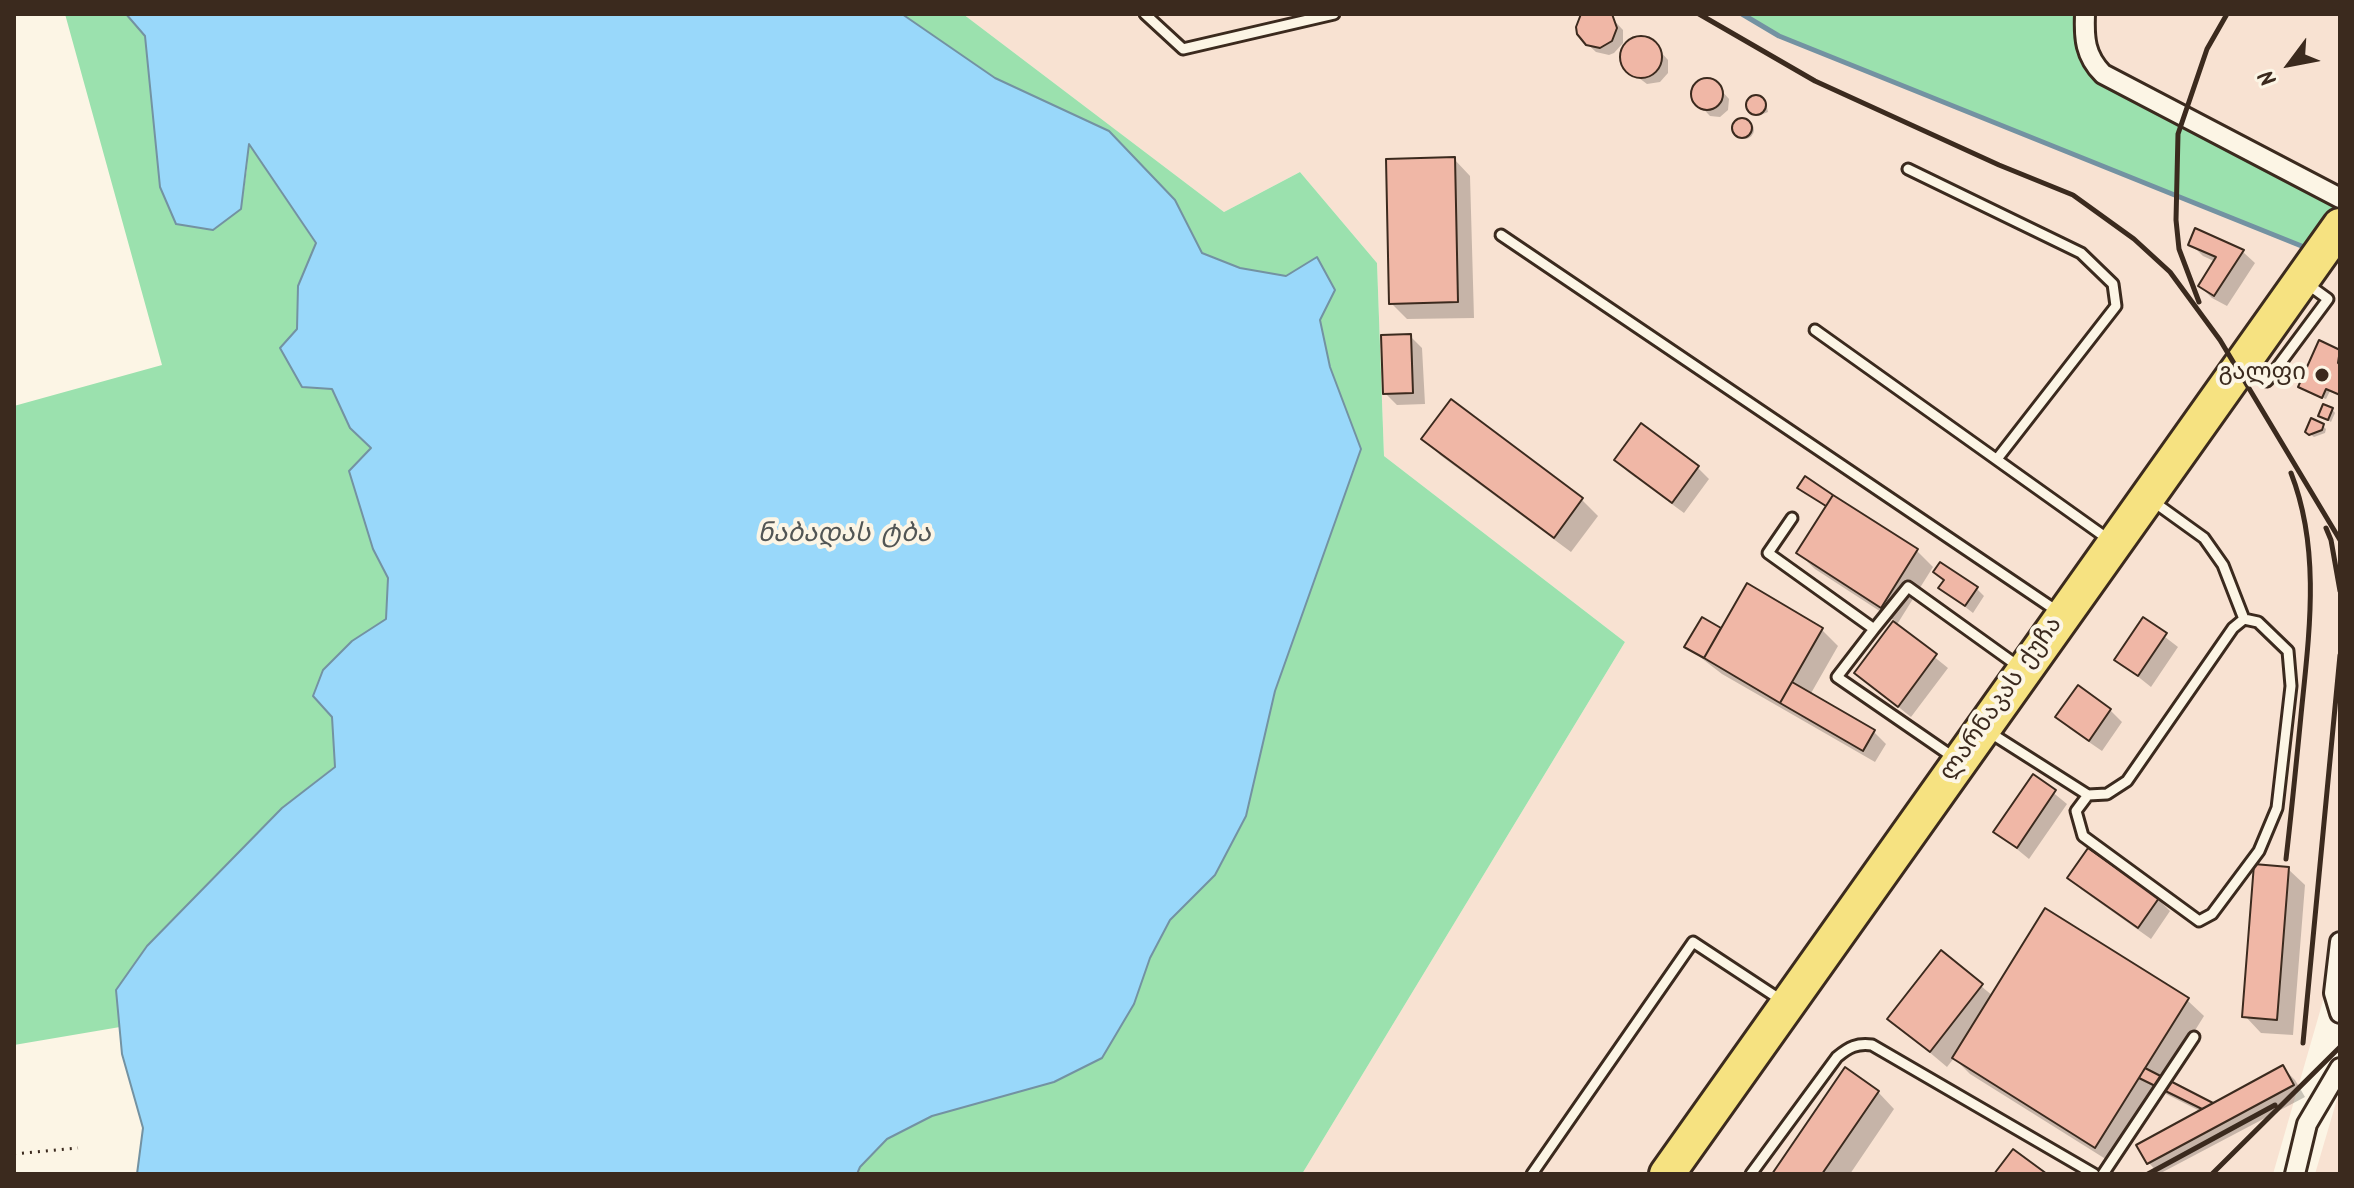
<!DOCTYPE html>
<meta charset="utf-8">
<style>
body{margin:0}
#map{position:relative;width:2354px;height:1188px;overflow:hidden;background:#fcf5e5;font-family:Kalam,sans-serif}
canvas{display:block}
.frame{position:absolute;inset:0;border:16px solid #3b2a1e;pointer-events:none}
.north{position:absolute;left:2250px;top:24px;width:80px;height:80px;-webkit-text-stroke:6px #fcf5e5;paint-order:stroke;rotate:238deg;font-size:22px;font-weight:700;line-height:32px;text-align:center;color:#3b2a1e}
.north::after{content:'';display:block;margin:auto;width:28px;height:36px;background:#3b2a1e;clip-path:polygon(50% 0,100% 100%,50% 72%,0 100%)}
</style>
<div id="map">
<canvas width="2354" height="1188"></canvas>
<div class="frame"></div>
<div class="north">N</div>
</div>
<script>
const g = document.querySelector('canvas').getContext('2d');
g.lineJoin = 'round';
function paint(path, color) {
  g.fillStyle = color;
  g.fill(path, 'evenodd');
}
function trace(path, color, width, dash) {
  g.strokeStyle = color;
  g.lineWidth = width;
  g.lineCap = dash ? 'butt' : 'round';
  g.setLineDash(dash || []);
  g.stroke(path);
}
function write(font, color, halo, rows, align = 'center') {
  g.font = font + ' Kalam,"Noto Sans Georgian",sans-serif';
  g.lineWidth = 8;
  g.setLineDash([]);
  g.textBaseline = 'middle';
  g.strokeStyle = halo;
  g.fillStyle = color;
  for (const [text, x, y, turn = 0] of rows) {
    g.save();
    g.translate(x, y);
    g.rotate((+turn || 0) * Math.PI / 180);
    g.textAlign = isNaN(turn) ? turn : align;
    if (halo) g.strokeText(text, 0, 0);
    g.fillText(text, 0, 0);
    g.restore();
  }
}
const built = new Path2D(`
 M963,14H1742L1779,36L2340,261V942L2273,1174H1302L1625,642L1384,456L1377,263L1300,172L1224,212Z
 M2088,14H2340V193L2093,57Z
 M2340,1089V1174H2315Z`);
const green = new Path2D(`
 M65,14H126L145,36L160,186L241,209L247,168L248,143L316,244L298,286L297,329L332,389L350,428L372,448L349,471L373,549L388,578L386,619L352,641L332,717L335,766L282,808L147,946L116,990L120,1027L14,1045V406L162,365Z
 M902,14H963L1224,212L1300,172L1377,263L1384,456L1625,642L1302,1174H857L860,1167L887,1139L932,1116L1054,1082L1134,1004L1150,958L1170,919L1215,875L1246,816L1275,691L1361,449L1330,367L1320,320L1335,290L1317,257L1287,276L1240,268L1202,253L1175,200L1109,131L995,78Z
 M1742,14H2088L2093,57L2340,193V215L2317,246L2297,244L1779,36Z`);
const water = new Path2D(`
 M126,14H902L995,78L1109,131L1175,200L1202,253L1240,268L1286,276L1317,257L1335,290L1320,320L1330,367L1361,449L1275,691L1246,816L1215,875L1170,920L1150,958L1134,1004L1102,1058L1054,1082L932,1116L887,1139L860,1167L857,1174H137L143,1128L122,1054L116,990L147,946L282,808L335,767L332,717L313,696L323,670L352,641L386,619L388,578L373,549L349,471L371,448L350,428L332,389L302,387L280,348L297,329L298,286L316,243L249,144L241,209L213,230L176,224L160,187L145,36Z`);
const shadow = new Path2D(`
 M1584,14H1608L1623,30V43L1614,53L1609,55L1596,52L1582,39Z
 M1638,39L1651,41L1668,60V73L1660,82L1647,84L1627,69L1623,57L1627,45Z
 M1703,81L1714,82L1729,99L1728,110L1720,117L1710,116L1694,99L1695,88Z
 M1759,97L1766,103L1768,112L1758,116L1748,106L1751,99Z
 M1736 130a9 9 0 1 1 18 0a9 9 0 1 1-18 0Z
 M1454,159L1470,176L1474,318L1407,319L1391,303Z
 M2196,231L2243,252L2255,263L2227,306L2212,298L2200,286L2216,262L2203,256L2191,244Z
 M1410,336L1422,348L1425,404L1397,405L1385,393Z
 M2320,343L2340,352V395L2330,391L2326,399L2304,390Z
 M1451,402L1582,500L1598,516L1571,552L1440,455L1424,438Z
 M2332,409L2335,413L2331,422L2320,415Z
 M2323,426L2326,429L2325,433L2314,437L2307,432Z
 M1616,460L1697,467L1709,479L1684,513L1628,472Z
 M1800,488L1917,551L1933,567L1896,626L1948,668L1911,717L1856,673L1895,621L1815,569L1798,553L1827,508Z
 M1935,572L1977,589L1984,596L1973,613L1941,588L1945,581Z
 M1748,586L1822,630L1838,646L1810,695L1874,732L1886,744L1875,762L1722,674L1687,647L1702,620L1722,631Z
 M2143,620L2178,647L2151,687L2116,659Z
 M2110,710L2122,722L2102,751L2070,729L2057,717Z
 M2034,777L2067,804L2029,859L1996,832Z
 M2288,869L2305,885L2293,1035L2261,1033L2245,1016Z
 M2070,878L2158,899L2170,911L2151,939L2082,890Z
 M1941,953L1993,996L2187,1000L2204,1016L2164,1080L2213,1105L2283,1068L2295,1080L2305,1097L2159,1174L2149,1163L2139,1146L2202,1112L2158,1090L2112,1163L1970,1074L1954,1058L1947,1067L1890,1019Z
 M1846,1070L1878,1092L1894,1109L1850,1174H1775Z`);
const stream = new Path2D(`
 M1742,14L1779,36L2304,247
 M2337,260L2340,261`);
const building = new Path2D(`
 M1581,14H1612L1617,28L1612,41L1600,48L1586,45L1577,34L1576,27Z
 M1620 57a21 21 0 1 1 42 0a21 21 0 1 1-42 0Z
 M1691 94a16 16 0 1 1 32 0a16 16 0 1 1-32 0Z
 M1746 105a10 10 0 1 1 20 0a10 10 0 1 1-20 0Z
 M1732 128a10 10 0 1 1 20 0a10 10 0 1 1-20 0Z
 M1455,157L1458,302L1389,304L1386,159Z
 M2195,228L2244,250L2214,296L2198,286L2216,257L2188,245Z
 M1411,334L1413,393L1383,394L1381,335Z
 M2319,340L2340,350L2338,363L2340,364V395L2326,389L2322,398L2298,387Z
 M1451,399L1583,498L1554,538L1421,439Z
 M2323,404L2333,408L2328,420L2318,416Z
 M2311,418L2324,424L2322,430L2309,435L2305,432Z
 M1641,423L1699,466L1672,503L1614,460Z
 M1805,476L1833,495L1826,506L1797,488Z
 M1833,495L1918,549L1881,608L1796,553Z
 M1940,562L1978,587L1965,606L1938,588L1944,580L1933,572Z
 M1747,583L1823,628L1780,703L1704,658Z
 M1702,617L1721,628L1704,658L1684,647Z
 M2143,617L2167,633L2138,676L2114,660Z
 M1893,621L1937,654L1898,707L1854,673Z
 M1792,682L1875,730L1863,751L1780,703Z
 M2078,685L2111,709L2089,741L2055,717Z
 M2033,774L2056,790L2017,848L1993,832Z
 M2088,848L2159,898L2138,928L2067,878Z
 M2254,864L2289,867L2277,1020L2242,1017Z
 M2045,908L2189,998L2095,1148L1952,1058Z
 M1941,950L1983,984L1930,1052L1887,1019Z
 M2283,1065L2294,1085L2147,1164L2136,1145Z
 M1845,1067L1879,1091L1822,1174H1772Z
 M2145,1068L2213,1103L2202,1109L2139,1078Z
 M2013,1149L2047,1174H1994Z`);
const path = new Path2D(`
 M14,1154L78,1148`);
const lane = new Path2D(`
 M1145,14L1183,49L1334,14
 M1908,169L2081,253L2113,284L2116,306L1997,459
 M1501,235L2057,611
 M1815,330L2108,539
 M2249,367L2267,381L2328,299L2306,283
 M2154,502L2204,538L2223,565L2244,619
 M1792,518L1768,553L1874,629L1837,677L1953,757
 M1874,629L1908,587L2018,666
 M1989,732L2088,795L2107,794L2127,781L2233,628L2244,619L2258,622L2288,651L2291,686L2277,808L2259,851L2212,914L2199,921L2083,836L2076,811L2088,795
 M1532,1174L1693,942L1781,1000
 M1751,1174L1837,1057C1849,1047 1857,1043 1872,1045L2094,1174
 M2103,1174L2194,1037`);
const street = new Path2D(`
 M2085,14C2084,38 2085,56 2103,74L2340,198
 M2340,942L2334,993L2340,1013
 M2295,1174L2307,1124L2340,1068`);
const highway = new Path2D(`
 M1667,1174L2340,226`);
const rail = new Path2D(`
 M1699,14L1815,81L1999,165L2073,195L2134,239L2170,272L2220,340L2340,540
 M2199,302L2179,249L2176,220L2178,134L2207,49L2227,14
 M2326,528L2331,540L2340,591
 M2286,859C2292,808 2297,756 2302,705C2310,628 2320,547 2291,473
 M2303,1043L2340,655
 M2148,1174L2275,1105
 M2212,1174L2340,1047`);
const markers = [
 [2322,375,8,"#3b2a1e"]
];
const poiNames = [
 ["გალფი",2306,375]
];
const streetNames = [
 ["ლარნაკას ქუჩა",2003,700,-55]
];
const waterNames = [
 ["ნაბადას ტბა",844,537]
];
paint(built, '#f8e2d2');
paint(green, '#9be1ae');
paint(water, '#99d8fa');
trace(water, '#7392a2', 2);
paint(shadow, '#0003');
trace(stream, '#7392a2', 5);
paint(building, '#f0b7a6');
trace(building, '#3b2a1e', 2);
trace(lane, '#3b2a1e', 15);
trace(street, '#3b2a1e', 24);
trace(highway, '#3b2a1e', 40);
trace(path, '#3b2a1e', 3, [2, 6]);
trace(lane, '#fcf5e5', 9);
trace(street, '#fcf5e5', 18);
trace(highway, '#f6e281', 34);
trace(rail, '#3b2a1e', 5);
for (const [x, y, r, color] of markers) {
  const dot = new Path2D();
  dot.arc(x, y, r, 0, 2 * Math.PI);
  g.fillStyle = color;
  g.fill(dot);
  trace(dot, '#fcf5e5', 3);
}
write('24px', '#3b2a1e', '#fcf5e5', poiNames, 'right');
write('24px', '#3b2a1e', '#fcf5e5', streetNames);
write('italic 26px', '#525655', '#fcf5e5', waterNames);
</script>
